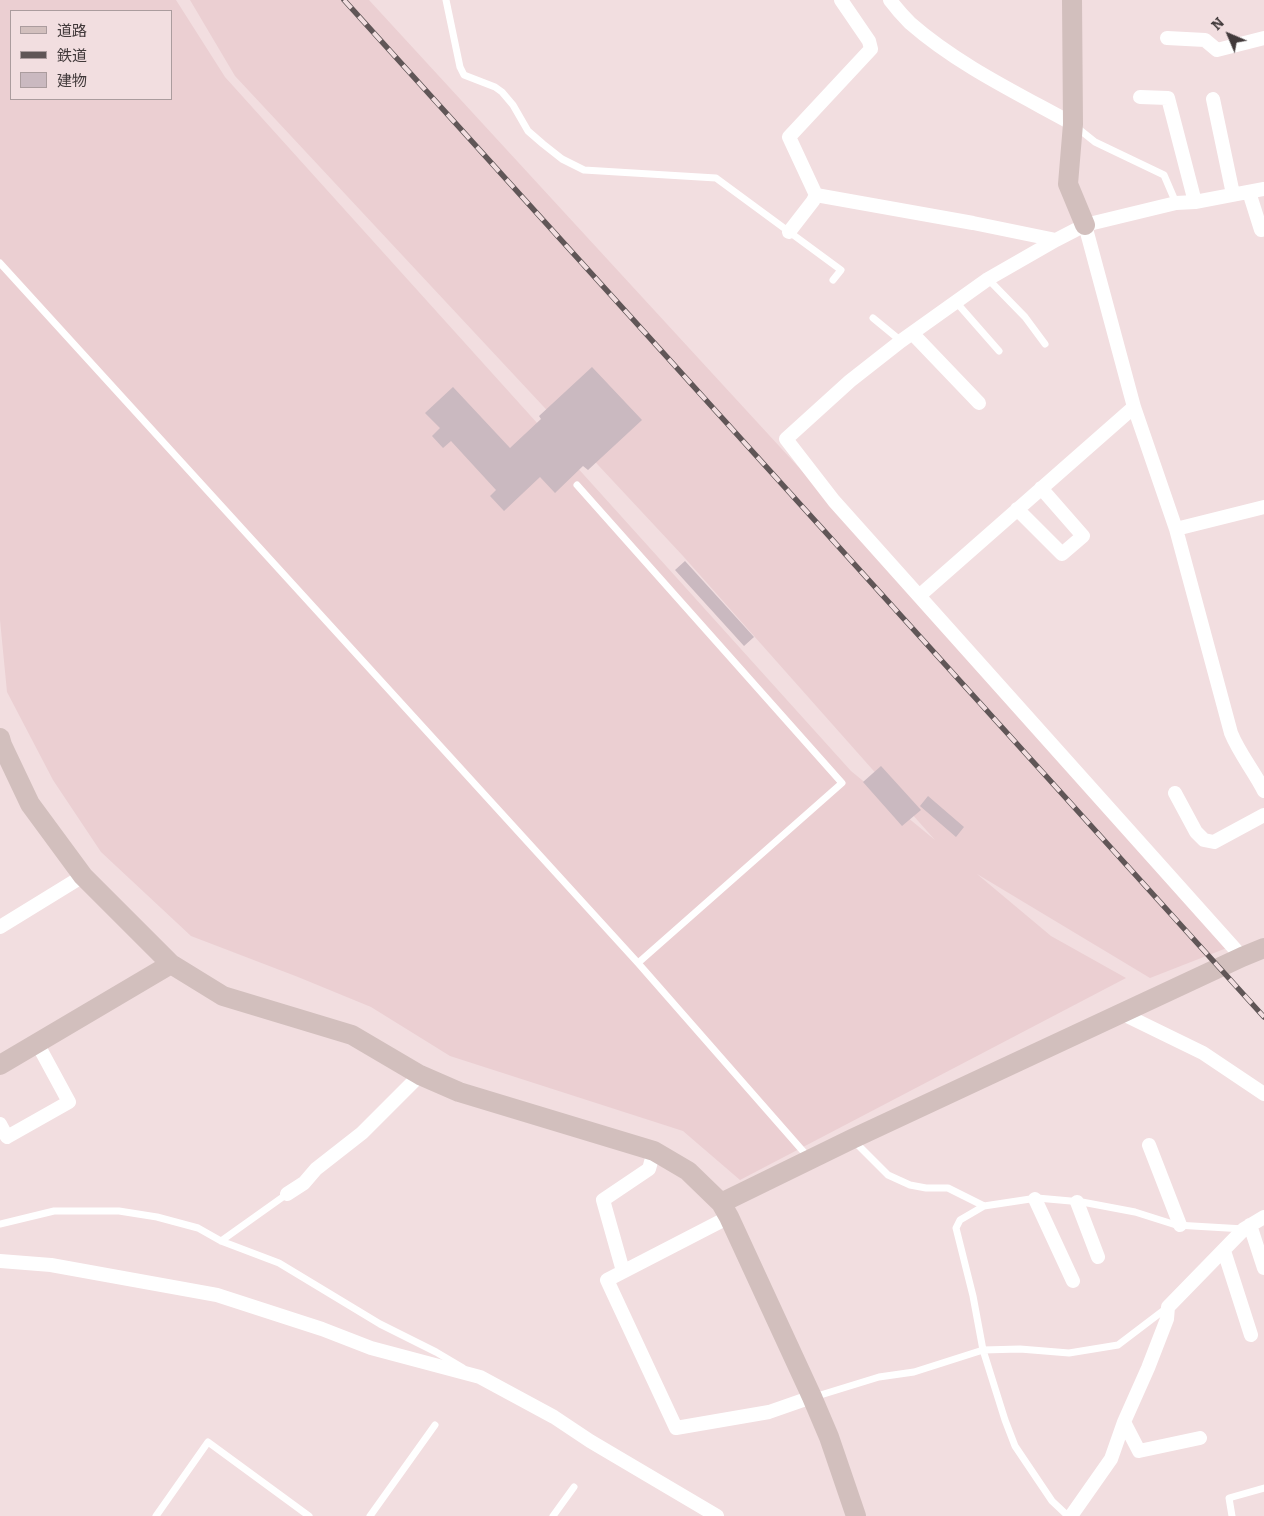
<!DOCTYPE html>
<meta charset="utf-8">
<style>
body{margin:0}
#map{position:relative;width:1264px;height:1516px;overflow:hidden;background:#f2dee0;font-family:Bitter,"Noto Sans JP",serif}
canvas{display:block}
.legend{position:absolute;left:10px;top:10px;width:162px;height:90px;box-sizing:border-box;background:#f2dee0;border:1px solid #ab9c9e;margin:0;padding:6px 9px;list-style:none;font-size:15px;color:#41393a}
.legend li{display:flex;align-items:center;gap:10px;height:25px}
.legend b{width:25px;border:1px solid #ab9c9e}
.north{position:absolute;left:1204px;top:10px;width:50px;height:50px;-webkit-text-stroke:4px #f2dee0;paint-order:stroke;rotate:315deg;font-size:14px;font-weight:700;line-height:20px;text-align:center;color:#41393a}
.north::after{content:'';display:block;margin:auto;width:18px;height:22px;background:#41393a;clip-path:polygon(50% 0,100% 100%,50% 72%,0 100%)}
</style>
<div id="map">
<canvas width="1264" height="1516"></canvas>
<ul class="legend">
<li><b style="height:6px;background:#d2bfbd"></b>道路</li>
<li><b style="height:6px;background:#605657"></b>鉄道</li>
<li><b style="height:14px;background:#cab9c0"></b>建物</li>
</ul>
<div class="north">N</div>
</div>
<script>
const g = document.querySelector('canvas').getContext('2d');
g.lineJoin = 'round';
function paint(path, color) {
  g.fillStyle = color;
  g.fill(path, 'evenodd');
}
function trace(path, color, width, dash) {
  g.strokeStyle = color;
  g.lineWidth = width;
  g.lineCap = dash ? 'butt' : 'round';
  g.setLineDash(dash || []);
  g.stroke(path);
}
const built = new Path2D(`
 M0,0H176L225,77L851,771L935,840L683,556L235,76L190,0H369L1237,944L1150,978L977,874L1051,936L1126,978L740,1180L683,1131L450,1056L371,1007L298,977L191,936L101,852L53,780L7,692L0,620ZM11,11H171V99H11Z`);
const building = new Path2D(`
 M592,367L642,420L588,470L583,466L555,493L540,477L504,511L490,496L496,490L451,441L443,448L432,436L440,428L425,413L453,387L510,448L541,419L539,416Z
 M685,561L754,637L744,646L675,570Z
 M881,766L921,810L902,826L863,782Z
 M928,796L964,827L956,837L920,806Z`);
const lane = new Path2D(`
 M446,0L460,67L464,75L495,87L502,92L513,105L528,131L543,144L562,159L584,170L716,178L841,270L833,280
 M1075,126L1095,142L1164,175L1176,203
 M0,263L638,963L809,1158
 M988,279L1025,317L1045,344
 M956,302L999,351
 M873,318L901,341
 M577,485L842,783L638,963
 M854,1141L888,1175L910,1185L926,1188H948L984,1206L1037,1198L1082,1202L1135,1212L1176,1225L1244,1229
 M984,1206L960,1220L956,1228L973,1296L983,1350L1005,1420L1015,1446L1052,1501L1068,1516
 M0,1224L54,1211H119L157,1217L198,1228L221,1241L279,1263L380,1324L436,1352L463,1368
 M221,1241L287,1194
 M814,1397L879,1377L914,1372L983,1350L1020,1349L1069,1353L1118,1345L1168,1307
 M156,1516L208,1442L309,1516
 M370,1516L435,1425
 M553,1516L574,1487
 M1232,1516L1229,1498L1264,1488`);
const street = new Path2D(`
 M890,0C896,8 903,16 910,23C958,65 1017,93 1073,124
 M1167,38L1205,40L1217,50L1264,38
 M1140,97L1168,98L1195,202
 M1213,99L1233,194
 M1249,192L1261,230L1264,229
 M816,195L973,223L1056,240
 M1085,225L1134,407L1176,529L1231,733C1239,753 1254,771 1264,791
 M789,232L813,201L816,195L789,137L871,49L869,41L841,0
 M912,333L979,403
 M1017,509L1062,554L1083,536L1041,488
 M1176,529L1264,507
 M919,596L1134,407
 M1175,793L1196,832L1204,840L1214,842L1264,815
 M0,927L83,876
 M1242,957L834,501L786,439L850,381L901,341L988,279L1056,240L1085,225L1176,203L1195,202L1264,189
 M1121,1013L1203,1053L1264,1094
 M0,1124L7,1137L69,1102L37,1043
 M1149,1145L1180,1225
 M287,1194L304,1183L316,1169L362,1133L420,1075
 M1035,1199L1073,1281
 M1077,1202L1098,1257
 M729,1217L607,1280L676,1428L769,1412L812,1397
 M1250,1225L1264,1268
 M1224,1251L1251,1335
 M0,1261L51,1265L217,1295L322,1329L371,1348L480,1377L554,1417L590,1441L717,1516
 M623,1271L603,1200L649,1169L654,1151
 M1124,1422L1139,1451L1200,1438
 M1071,1516L1111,1459L1124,1422L1148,1368L1167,1319L1168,1307L1244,1229L1264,1217`);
const secondary = new Path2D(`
 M1072,0L1073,124L1068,184L1085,225
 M0,738L2,745L30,804L83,876L171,964L223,996L352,1035L420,1075L459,1092L654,1151L688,1171L721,1203L729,1217L812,1397L829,1437L856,1516
 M0,1065L171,964
 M721,1203L852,1139L1242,957L1264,948`);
const rail = new Path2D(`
 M344,0L1264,1017`);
paint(built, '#ebcfd2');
paint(building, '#cab9c0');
trace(lane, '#fff', 7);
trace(street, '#fff', 14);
trace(secondary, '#d2bfbd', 20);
trace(rail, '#605657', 5.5);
trace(rail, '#f2dee0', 4, [11]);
</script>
